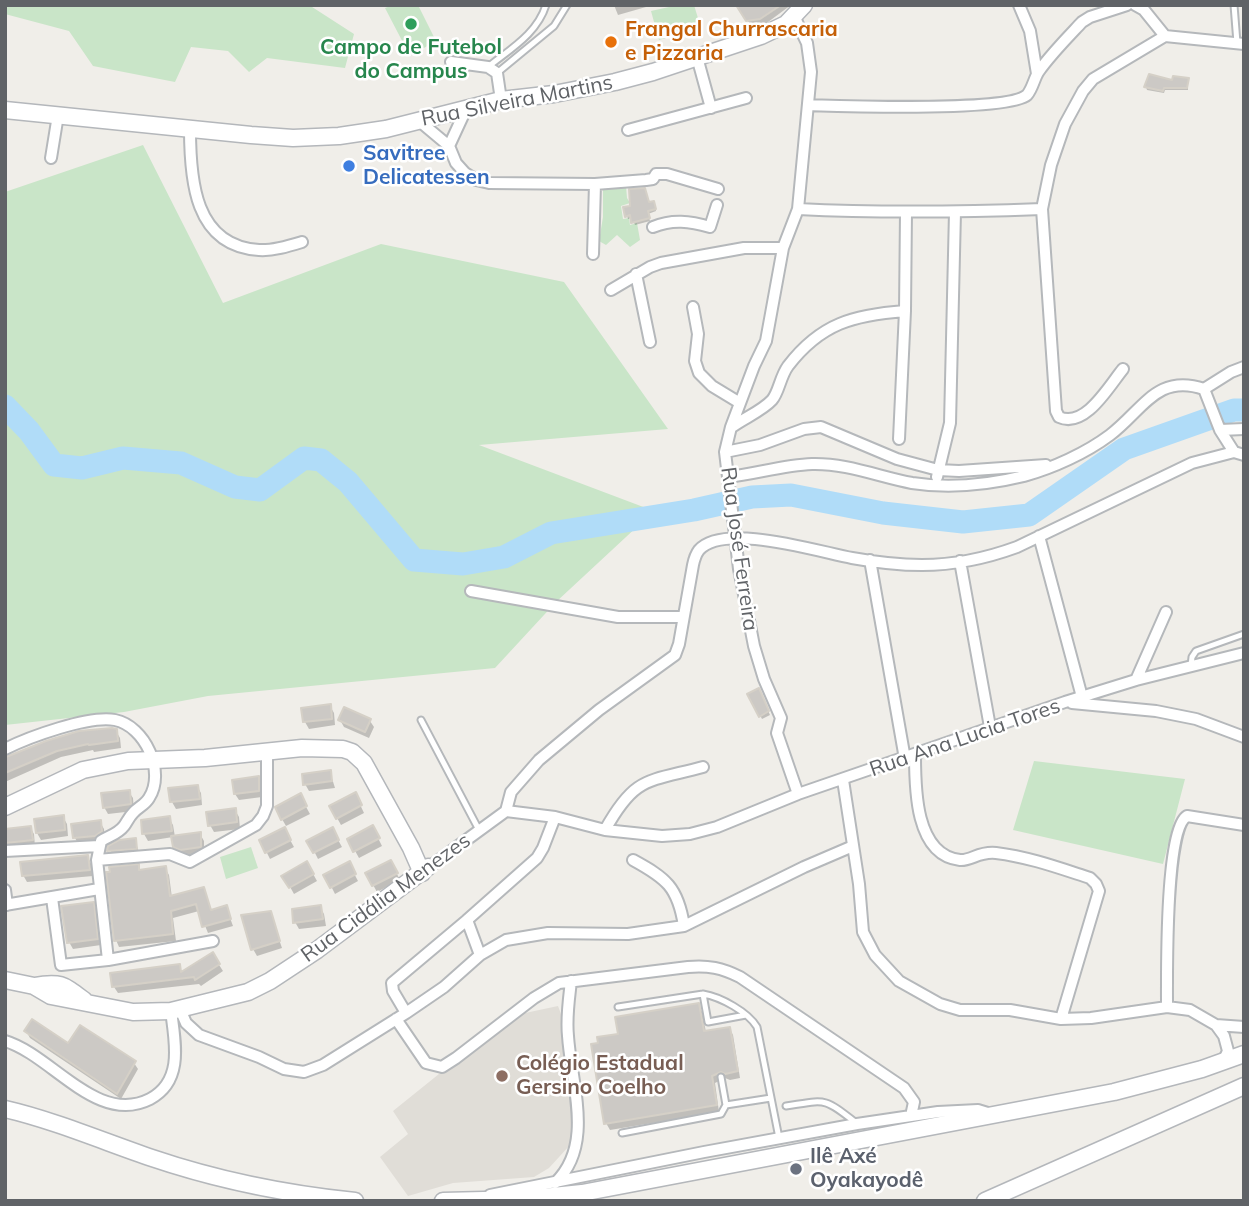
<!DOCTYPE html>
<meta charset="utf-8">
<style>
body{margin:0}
#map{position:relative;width:1249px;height:1206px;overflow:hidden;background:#f0eee9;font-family:Mulish,sans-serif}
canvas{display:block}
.frame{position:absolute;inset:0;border:7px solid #606367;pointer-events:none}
</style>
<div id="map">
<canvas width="1249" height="1206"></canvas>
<div class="frame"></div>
</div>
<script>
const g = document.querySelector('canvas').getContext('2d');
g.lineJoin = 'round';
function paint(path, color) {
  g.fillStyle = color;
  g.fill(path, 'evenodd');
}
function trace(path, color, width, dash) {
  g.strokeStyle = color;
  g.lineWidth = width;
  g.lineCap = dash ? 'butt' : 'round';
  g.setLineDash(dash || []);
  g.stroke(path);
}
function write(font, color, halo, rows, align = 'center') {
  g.font = font + ' Mulish,sans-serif';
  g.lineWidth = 5;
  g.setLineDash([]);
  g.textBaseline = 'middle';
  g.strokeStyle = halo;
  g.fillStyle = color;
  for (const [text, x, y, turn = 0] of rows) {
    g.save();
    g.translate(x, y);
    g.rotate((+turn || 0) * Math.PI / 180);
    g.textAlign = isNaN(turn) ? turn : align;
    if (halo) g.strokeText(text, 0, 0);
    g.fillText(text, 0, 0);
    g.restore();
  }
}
const education = new Path2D(`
 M558,1006L561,1014L563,1041L574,1112L570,1145L549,1168L534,1177L453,1183L408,1196L380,1157L408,1134L393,1111L511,1016Z`);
const green = new Path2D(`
 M5,5H309L354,34L345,68L267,58L249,72L228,51L191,47L175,82L93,66L69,31L5,14Z
 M393,5H418L436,41L410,56L385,8Z
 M678,5H694L701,28L659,40L651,11Z
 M143,145L223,303L381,244L564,282L668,429L479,445L654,511L556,602L495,668L208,696L124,712L5,725V192Z
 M626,186L627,198L630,203L621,206L623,219L629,218L630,225L637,223L640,240L630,247L617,235L606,245L599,241L603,217V190Z
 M1034,761L1185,779L1163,864L1013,830Z
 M251,847L258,868L226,879L220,857Z`);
const shadow = new Path2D(`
 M614,5H653L618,15Z
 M737,5H791L764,25L752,27Z
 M1188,80V90H1165L1164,93L1147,90L1146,87Z
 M649,204L655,206L656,211L648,214L650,221L635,225L632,218L628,219L627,216L632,207Z
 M759,690L770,715L762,719L750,695Z
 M330,706L334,713L335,725L309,729L305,722Z
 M340,720L370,721L374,727L369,738L344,727Z
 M116,731L120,738L121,748L94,752L93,750L61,757L5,782L6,758Z
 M330,772L335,788L309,791L305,784Z
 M258,778L262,785V797L239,800L235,794Z
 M197,786L201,793L202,805L176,809L172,802L170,790Z
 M129,792L133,798L134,811L108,814L104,807Z
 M355,794L364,813L341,825L331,807Z
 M300,796L310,814L286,826L282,819Z
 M235,810L239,817L240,829L214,832L210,825Z
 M63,817L67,824L68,836L41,840L37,833Z
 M169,818L173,825L175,837L200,834L204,841V853L185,856L179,853L173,837L148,841L144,834Z
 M100,822L104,829L105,839L100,842L79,845L75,838Z
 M30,827L34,834L35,847L9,850L5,844V831Z
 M373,828L382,846L359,858L349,840Z
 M284,829L294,847L270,859L261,841Z
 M332,829L342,847L318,859L309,841Z
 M135,840L140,855L113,858L110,847Z
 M88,857L91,864L93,876L27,882L23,875Z
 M391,862L400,880L377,892L367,874Z
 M307,863L317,881L294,894L284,876Z
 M349,864L358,881L335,894L326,876Z
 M138,866L141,871L165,868L169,875L172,898L203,889L212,911L226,907L233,926L208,933L199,911L173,918L176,941L119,947L116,940Z
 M93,904L97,911L101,945L73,949L69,942Z
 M320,907L324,914L326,926L299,929L295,922Z
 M270,913L282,948L257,956L253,949Z
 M212,954L223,971L201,986L199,984L118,993L114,987L179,966L183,973Z
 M698,1005L702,1012L706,1032L730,1029L733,1035L740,1078L730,1080L725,1078L715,1083L719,1112L610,1130L606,1123Z
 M26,1031L134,1063L138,1069L121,1099L30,1038Z`);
const river = new Path2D(`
 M5,406L29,431L54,465L82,468L123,458L181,463L235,487L260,490L304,458L321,460L348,482L414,560L463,564L504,557L551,533L694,510L752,497L791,495L883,513L963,522L1029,515L1124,449L1234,410H1244`);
const building = new Path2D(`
 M736,5H781L760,19L746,21Z
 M1149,74L1172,80L1173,76L1189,78L1187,88H1164L1163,91L1144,87Z
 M645,188L649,202L654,201L656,209L648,211L650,218L631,223L630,215L625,217L623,207L630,206L629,189Z
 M759,688L769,711L759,717L747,694Z
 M331,704L332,719L303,722L301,708Z
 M344,707L371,719L365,732L338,720Z
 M112,728L117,729L118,741L89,745L88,744L57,751L5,773L6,757L46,741L79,731Z
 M331,770L332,781L303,785L302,774Z
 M259,776V791L234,794L232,780Z
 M198,785L200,799L170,802L168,788Z
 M130,790L131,804L103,808L101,793Z
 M356,792L362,805L336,819L329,806Z
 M301,793L307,806L281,820L275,807Z
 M236,808L237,822L208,826L206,812Z
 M64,815L65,830L36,833L34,819Z
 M170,816L172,831L142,834L141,820Z
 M101,820L102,831L95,836L73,838L71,824Z
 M373,825L380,838L353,852L347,839Z
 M31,826L33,840L5,843V829Z
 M285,827L291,840L265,853L259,840Z
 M333,827L339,840L313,853L306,841Z
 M201,832V847L180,850L173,847L171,836Z
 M136,838L137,849L107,851L108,846L119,840Z
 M88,855L90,870L22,876L20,862Z
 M391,860L398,873L372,886L365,873Z
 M307,861L314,874L289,888L281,876Z
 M350,861L356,874L330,888L323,875Z
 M139,864V870L166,866L170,896L204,887L211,910L227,905L231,919L202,927L196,904L171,911L173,934L114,941L106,872H110L109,867Z
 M94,902L98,939L67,943L61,906Z
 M321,905L323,919L293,923L292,909Z
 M271,911L280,941L251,950L241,915Z
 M213,952L220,964L195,980L194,977L112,987L110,973L180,964L181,972Z
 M699,1003L704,1031L730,1027L738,1071L725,1074L721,1072L712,1076L717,1105L604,1124L591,1044L598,1043L597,1037L618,1034L615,1017Z
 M32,1019L68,1043L80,1025L136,1061L117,1094L24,1031Z`);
const lane = new Path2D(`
 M1234,5L1237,43
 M488,67C510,49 537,34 546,5
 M497,73L554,26L567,5
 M1191,666L1192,657L1196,651L1244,634
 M421,720L479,830
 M703,994L708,1022L746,1015
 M618,1007L703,994C721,997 748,1012 757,1027L779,1138
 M726,1105L771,1098
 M786,1106C826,1100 823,1097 855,1122
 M622,1133L721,1114L726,1105L721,1077`);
const street = new Path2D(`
 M1019,5L1030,31L1037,74
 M1135,5L1144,10L1165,36
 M794,16L807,43L811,72L798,209L783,248L766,341L754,366L731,427L725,452L739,569L754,646L764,679L781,718L777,733L798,794
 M1165,36L1244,44
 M697,57L711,108
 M451,62L488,67L497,73L501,100
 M808,105C841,106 1008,112 1027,95C1033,88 1034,78 1039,71C1051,54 1067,38 1082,22L1090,17L1127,5
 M418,120L449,146L456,163L465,173L476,180L489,183L595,184L646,180L653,179L656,174H667L718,189
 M190,129C190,179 194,246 259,250C273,251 289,246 302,242
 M628,130L746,98
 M449,146L467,107
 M51,158L58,115
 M798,209C879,213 961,212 1042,209
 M653,227C672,219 690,221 710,227L717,205
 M593,254L595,184
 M636,274L650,342
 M611,290L650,267L661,263L744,248H783
 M693,307L698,334L695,361L699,373L712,386L740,403
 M1123,369C1109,386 1085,429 1059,417L1056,411L1042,209L1051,165L1065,124L1083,91L1093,79L1165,36
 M1204,389L1231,372L1244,367
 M732,427C744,418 762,411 772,400C779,392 780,377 788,366C821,323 854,315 905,311
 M1220,430L1244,429
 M899,439L905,311L906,212
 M725,452L760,445L804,429L821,427L897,459L938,470L959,471L1046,465
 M728,477C755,474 784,465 812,464C846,463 880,477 912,483C950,489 987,485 1024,476C1053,468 1086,453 1110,435C1143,410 1157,373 1204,389L1220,430L1234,452
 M937,477L950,423L955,212
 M1039,536L1082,697
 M870,560L905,759
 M960,561L990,727
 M471,591L618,617H683
 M1136,680L1166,612
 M1072,703L1156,711L1196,719L1244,737
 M5,749C29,737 89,715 115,720C145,726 166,772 149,798C145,805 138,807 133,813C129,817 127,822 124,826C118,834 109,836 101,841L97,860L108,960
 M915,755C915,788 915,855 960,860C971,861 979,851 996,853C1029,857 1059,868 1090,878L1096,884L1099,891L1061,1019
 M843,780L859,884L863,932L875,955L899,981L940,1004L960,1010H1010L1061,1019L1091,1018L1167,1007L1190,1010L1216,1025L1224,1036L1228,1051L1223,1062
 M506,811L511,792L539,760L599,710L675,655L679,644L693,565C694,560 696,554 699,550C724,522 819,552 852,558C874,562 899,565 922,565C954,565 987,558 1017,547L1192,463L1234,452L1244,455
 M605,830C635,776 647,782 703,767
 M5,851L99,846
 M97,860L170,854L190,862L256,825L263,816L267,806V751
 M633,860C666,878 678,887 684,926
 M428,868L506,811L555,817L605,830L662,836L690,834L717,827L798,794L1065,702L1136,680L1244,653
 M5,890L7,905
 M52,898L61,965L108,960L213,941
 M5,905L99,889
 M480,955L467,920L537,858L543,848L555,817
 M1167,1007C1167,977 1165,829 1187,816L1244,825
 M180,1009L186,1023L199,1035L259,1057L284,1069L304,1072L323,1065L406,1013L444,987L480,955L506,940L548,933L628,934L684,926L804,867L853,846
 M406,1013L393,991L392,983L467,920
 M396,1019L426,1063L442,1067L456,1058L534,998L559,983L688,967C708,965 722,968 740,977L904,1088L914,1102L911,1116
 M1216,1025L1244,1027
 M5,1041C52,1055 97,1126 150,1099C184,1081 175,1042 171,1011
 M555,1183C595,1145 571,1084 568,1036C566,1017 569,999 571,981
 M490,1195L704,1152L857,1124L938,1112L978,1110L991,1114`);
const secondary = new Path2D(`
 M5,110L251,135L293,138L339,136L386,129L501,100L554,94L615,82L653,72L761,36L786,24L804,5
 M5,807L83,770L128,761L205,758L302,748L343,749L352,752L364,763L411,848L422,873
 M5,980L34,986L51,996L133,1012L171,1011L248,992L270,981L317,950L428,867
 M34,986C61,981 64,985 85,1001
 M5,1109C53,1120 105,1142 152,1158C217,1180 287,1194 355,1201
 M443,1201L524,1199L582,1193L1114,1092L1202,1069L1244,1054
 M985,1201L1244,1086`);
const markers = [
 [411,24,7,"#2e9e5b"],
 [611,42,7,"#e8710a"],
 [349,166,7,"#3f7fe0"],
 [502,1076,7,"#8d6e63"],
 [796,1169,7,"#6b7280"]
];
const foodNames = [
 ["Frangal Churrascaria",625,30],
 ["e Pizzaria",625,54]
];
const leisureNames = [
 ["Campo de Futebol",411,48],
 ["do Campus",411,72]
];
const streetNames = [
 ["Rua Silveira Martins",517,101,-11],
 ["Rua José Ferreira",739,549,82],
 ["Rua Ana Lucia Tores",965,738,-19],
 ["Rua Cidália Menezes",386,898,-36]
];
const shopNames = [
 ["Savitree",363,154],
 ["Delicatessen",363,178]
];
const educationNames = [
 ["Colégio Estadual",516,1064],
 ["Gersino Coelho",516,1088]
];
const worshipNames = [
 ["Ilê Axé",810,1157],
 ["Oyakayodê",810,1181]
];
paint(education, '#e0ddd7');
paint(green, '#c9e5c8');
paint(shadow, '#0003');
trace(river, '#b0dcf8', 23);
paint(building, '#ccc9c5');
trace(building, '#d5d0c7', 2);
trace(lane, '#b5b8bb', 9);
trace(street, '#b5b8bb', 14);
trace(secondary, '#b4b7bb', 19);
trace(lane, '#fff', 5);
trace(street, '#fff', 10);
trace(secondary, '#fff', 16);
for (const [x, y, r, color] of markers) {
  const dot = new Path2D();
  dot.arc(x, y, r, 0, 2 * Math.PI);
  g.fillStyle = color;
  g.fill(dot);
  trace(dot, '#fff', 2.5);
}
write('bold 21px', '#c56008', '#fff', foodNames, 'left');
write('bold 21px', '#27864d', '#fff', leisureNames);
write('21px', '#606367', '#fff', streetNames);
write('bold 21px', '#366cbe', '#fff', shopNames, 'left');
write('bold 21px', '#785e54', '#fff', educationNames, 'left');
write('bold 21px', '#5b616d', '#fff', worshipNames, 'left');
</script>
